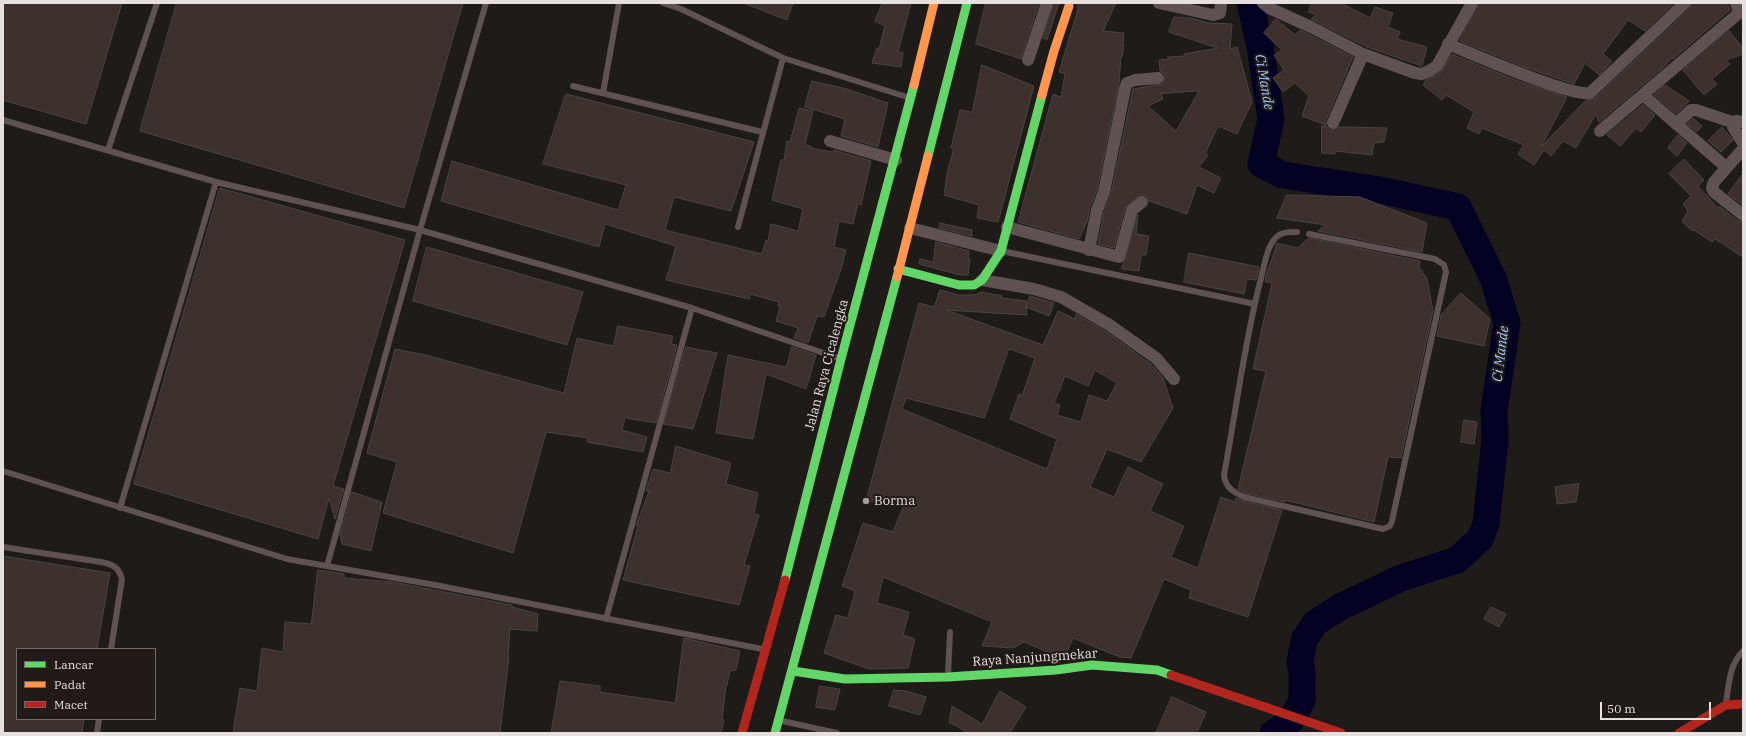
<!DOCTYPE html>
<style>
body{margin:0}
#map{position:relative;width:1746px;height:736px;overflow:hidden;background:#1f1b19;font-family:"IBM Plex Serif",serif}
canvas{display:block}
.frame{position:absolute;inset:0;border:4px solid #e5e0de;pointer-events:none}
.legend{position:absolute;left:16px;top:648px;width:140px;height:72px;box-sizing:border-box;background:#211a17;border:1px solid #6f6967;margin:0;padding:5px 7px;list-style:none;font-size:12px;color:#e5e0de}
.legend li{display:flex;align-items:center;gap:8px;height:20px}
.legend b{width:20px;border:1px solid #6f6967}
.scale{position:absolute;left:1600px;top:702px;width:111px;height:18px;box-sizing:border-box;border:2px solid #e5e0de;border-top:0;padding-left:5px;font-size:12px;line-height:14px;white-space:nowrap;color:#e5e0de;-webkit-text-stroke:3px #211a17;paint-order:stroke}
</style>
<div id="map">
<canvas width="1746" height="736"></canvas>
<div class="frame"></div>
<ul class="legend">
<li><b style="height:5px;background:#63d668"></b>Lancar</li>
<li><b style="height:5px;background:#ff974d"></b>Padat</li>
<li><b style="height:5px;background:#b3261e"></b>Macet</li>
</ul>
<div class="scale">50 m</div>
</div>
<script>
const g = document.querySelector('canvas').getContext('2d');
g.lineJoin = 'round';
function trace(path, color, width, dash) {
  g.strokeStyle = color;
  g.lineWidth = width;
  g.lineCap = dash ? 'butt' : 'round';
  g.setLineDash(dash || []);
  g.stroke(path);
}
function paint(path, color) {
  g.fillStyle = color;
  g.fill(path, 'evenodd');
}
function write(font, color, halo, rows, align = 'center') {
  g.font = font + ' "IBM Plex Serif",serif';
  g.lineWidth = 4;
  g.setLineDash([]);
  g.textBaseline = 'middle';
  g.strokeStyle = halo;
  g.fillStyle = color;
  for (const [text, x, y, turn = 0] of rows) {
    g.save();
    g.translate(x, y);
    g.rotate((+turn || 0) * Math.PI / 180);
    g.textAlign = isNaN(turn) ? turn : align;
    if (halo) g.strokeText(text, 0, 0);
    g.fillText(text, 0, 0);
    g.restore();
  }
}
const river = new Path2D(`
 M1250,3L1260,46L1271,119L1261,164L1283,175L1380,190L1458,207L1493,278L1507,323L1494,411L1495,440L1486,524L1480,539L1457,560L1401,578L1340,607L1315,623L1304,640L1300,662L1302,673V701L1289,723L1273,733`);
const building = new Path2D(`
 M3,3H122L86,124L3,100Z
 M177,3H463L404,208L140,131Z
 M746,3H793L787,20L746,4Z
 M883,3H911L898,52L903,53L901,67L872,63L877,48L879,49L885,26L875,21Z
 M986,3H1039L1021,59L976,44Z
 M1054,3H1059L1047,40L1043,38Z
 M1078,3H1116L1103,31L1124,33L1123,45H1124L1122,57L1121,56L1119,84L1097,190L1090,207L1087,222L1079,239L1018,222L1053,94L1061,97L1065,74L1059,72L1078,9Z
 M1312,3H1341L1370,18L1375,7L1393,13L1388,27L1400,32L1397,39L1427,47L1422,66L1367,47L1311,19L1316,15L1309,12Z
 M1479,3H1674L1645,31L1628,20L1603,54L1612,61L1599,75L1585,63L1574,84L1524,67L1460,41Z
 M1692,3H1727L1730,10L1673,59L1672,58L1663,68L1599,122L1596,114L1576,148L1563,141L1551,156L1544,150L1534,165L1518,154L1524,145L1482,128L1479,134L1467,128L1474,112L1446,95L1442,100L1423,85L1426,80L1441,72L1452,54L1518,81L1567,97L1541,147L1586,100L1595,98L1690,8Z
 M1174,17L1191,18L1209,23L1232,24L1230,49L1237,47L1252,102L1237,134L1218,126L1205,154L1208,155L1199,167L1221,178L1214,193L1197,185L1187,214L1149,201L1145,195H1140L1125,208L1114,248L1098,244L1104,212L1111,194L1133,89L1163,84L1165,77L1164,73L1160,71L1159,60L1169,59L1167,57L1185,56L1184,54L1218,48L1169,32ZM1199,91L1176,131L1148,106L1163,99L1161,94Z
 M1276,19L1295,35L1300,30L1353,57L1326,120V125L1302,116L1309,96L1295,83L1283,92L1273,78L1284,70L1274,55L1282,50L1264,33Z
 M1729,31L1743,48V54L1726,60L1730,64L1712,79L1717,84L1704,95L1683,70Z
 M982,65L1034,86L998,222L977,218L979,205L944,195L948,169L954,148H951L960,110L972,112Z
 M812,81L847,89L888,103L878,147L841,136L845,119L805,107Z
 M1665,85L1689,101L1676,114L1654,95Z
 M566,94L754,142L731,211L674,197L665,230L762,254L766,240L768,241L771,224L798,231L803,209L772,200L781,160H784L787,141L790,142L799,108L813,111L805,145L811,146V148L833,152L834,150L871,161L861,205L858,204L853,224L839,221L834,247L846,250L842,266L824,317L817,316L808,343L794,338L798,328L776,321L780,307L778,306L779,302L750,294L749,299L666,280L676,246L605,224L599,247L441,201L452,161L618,210L626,185L543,164Z
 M1643,105L1655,115L1641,132L1636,128L1620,146L1607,135Z
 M1693,118L1702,126L1697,132L1687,124Z
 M1322,126H1326L1330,130H1333L1339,127L1387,128L1384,142L1374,143L1372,155L1335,151V154L1322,153Z
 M1722,127L1733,140L1721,152L1708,141Z
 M1678,135L1687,143L1677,156L1668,148Z
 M1684,159L1704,180L1698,186L1718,208L1719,206L1738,221L1743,222V257L1715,239L1712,242L1694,230L1693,231L1682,222L1688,211L1683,204L1691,196L1669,174Z
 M1743,174V205L1728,194Z
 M220,188L405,240L333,486L344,489L335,519L329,498L318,539L134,484Z
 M1287,195L1360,197L1427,223L1422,252L1318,231L1326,225L1277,218Z
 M1138,215L1136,234L1149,236L1146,255H1141L1139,271L1122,269Z
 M940,223L972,230V236L939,228Z
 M1309,238L1420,261L1419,267L1427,279L1433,311L1401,458L1388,457L1374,522L1285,500V502L1245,493L1238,489L1266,371L1253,369L1272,283L1265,282L1268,268H1269L1277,243L1297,248Z
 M936,242L969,251L968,259H970L968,275H960L919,264L920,259L933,262Z
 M427,247L583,292L567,345L413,301Z
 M1189,253L1259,267L1256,280L1247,279L1244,294L1184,282Z
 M940,290L959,295H974L982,292L1002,296L1001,298L1026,301L1027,315L946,310L1043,345L1058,311L1075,319L1076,314L1104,330L1151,364L1163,378L1173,408L1141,462L1107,449L1090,487L1114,497L1128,467L1163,484L1150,511L1184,526L1171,557L1198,568L1221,497L1235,502L1236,498L1243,501L1282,510L1248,617L1189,598L1191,590L1164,579L1131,658L1120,657L1073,638L1064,659L1024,642L1013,648L982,646L992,622L883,577L877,603L909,612L903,635L915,639L908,668L869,669L824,653L836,615L848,618L855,591L842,586L863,523L893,532L904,505L866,501L919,303L934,307ZM1009,349L1035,358L1022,396L1019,394L1010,419L1057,439L1047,469L902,409L906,398L984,418ZM1095,370L1117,383L1107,401L1089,395L1081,422L1057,415L1060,405L1054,403L1065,376L1088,386Z
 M1461,293L1490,319L1484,346L1437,336L1441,315Z
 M1030,296L1054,303L1049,316L1026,307Z
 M618,326L673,336L671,344L677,345L656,423L625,418L622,430L647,437L643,452L587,442L588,438L546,432L513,553L383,513L397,462L367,453L395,349L426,355L564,393L577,338L613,346Z
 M686,347L717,353L693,429L664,424Z
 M792,347L816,355L806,389L766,374L753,439L716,433L728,355L786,367Z
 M1464,420L1477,422L1474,444L1461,442Z
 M676,446L731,463L726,484L758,493L754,514L759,515L744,565L750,566L739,605L623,580L638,526H636L649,491H646L653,469L670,473Z
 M1579,484L1576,502L1557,504L1555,487Z
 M352,492L382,502L371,551L342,544L340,535Z
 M3,556L110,573L97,649H17V719H84L82,733H3Z
 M318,570L344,574V578L393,582L512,605V607L538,614L537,631L510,629L508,657H509L500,733H233L240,688L257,691L262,648L283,652L285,622L311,624Z
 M1491,607L1506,614L1499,627L1484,619Z
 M684,638L740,651L736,670L730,671L727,685H726L722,720H724L721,733H551L560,681L600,686V692L675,703Z
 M820,686L840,689L835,710L816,707Z
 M894,690L906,691L926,697L920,715L889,706Z
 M1000,691L1026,707L1010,733H968L949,722L952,706L982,724Z
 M1172,697L1206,712L1197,733H1156Z`);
const lane = new Path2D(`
 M663,3L681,9L783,58L907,97
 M573,86L762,132
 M603,93L619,3
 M3,120L216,182L420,230L692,308L838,358
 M108,150L157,3
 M738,227L783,58
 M1297,232C1287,232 1279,232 1273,241C1265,252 1264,269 1260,282C1244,345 1236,411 1224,475C1225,487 1233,492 1244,497L1383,529L1390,526L1392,521L1446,272L1444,265L1435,259L1309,234
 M1002,251L1255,304
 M3,471L287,559L435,585L762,649
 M120,508L216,182
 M3,547L101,562C112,564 119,567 122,579L111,649
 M327,566L420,230L486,3
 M606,619L692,308
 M948,676L950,632
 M1726,703C1729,684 1729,665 1743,651
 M782,721L837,733
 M97,733L99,719`);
const street = new Path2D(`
 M1159,3L1213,15L1220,13L1221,3
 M1263,3L1269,8L1311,27L1363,54L1415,73L1422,74L1429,71L1437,66L1472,3
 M1448,44C1473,54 1570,97 1590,93L1685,3
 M1028,60L1047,3
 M1643,95L1726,167
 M1732,122L1733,127L1743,143
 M1333,123L1363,54
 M1676,124L1691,110H1696L1732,122L1736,121L1743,122
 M1600,131L1739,13L1736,3
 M830,141L896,160
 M1743,149L1714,182L1712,188L1714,192L1743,215
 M1007,227L1119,257L1132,210L1142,202
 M910,228L1001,251
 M1089,250L1097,210L1104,192L1125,89L1127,83L1135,80L1158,78
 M982,280L1034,289L1061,297L1108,324L1156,358L1174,379`);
const fast = new Path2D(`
 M928,156L967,3
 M898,269L959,285H974L982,280L1001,251L1042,95
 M785,580L841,359L914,85
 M793,671L845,679L948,677L1056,670L1092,665L1157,670L1171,675
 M775,733L897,277`);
const slow = new Path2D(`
 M914,85L934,3
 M1042,95L1054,51L1069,6
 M897,277L928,156`);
const jam = new Path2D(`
 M1171,675L1341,733
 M742,733L785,580
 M1679,733L1726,705L1743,704`);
const markers = [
 [866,501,4,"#a09b99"]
];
const streetNames = [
 ["Jalan Raya Cicalengka",827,365,-75],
 ["Raya Nanjungmekar",1035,658,-4]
];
const poiNames = [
 ["Borma",874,501]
];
const waterNames = [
 ["Ci Mande",1264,82,80],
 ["Ci Mande",1501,354,-83]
];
trace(river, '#030222', 27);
paint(building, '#3e312d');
trace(building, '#474443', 1);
trace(lane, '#605153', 6);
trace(street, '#605153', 12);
trace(fast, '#63d668', 9);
trace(slow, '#ff974d', 9);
trace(jam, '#b3261e', 9);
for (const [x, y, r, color] of markers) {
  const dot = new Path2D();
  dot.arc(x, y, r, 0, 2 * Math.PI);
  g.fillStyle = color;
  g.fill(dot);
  trace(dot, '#211a17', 1.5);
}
write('13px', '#e5e0de', '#211a17', streetNames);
write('13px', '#e5e0de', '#211a17', poiNames, 'left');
write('italic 14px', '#9fc7fc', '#211a17', waterNames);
</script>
